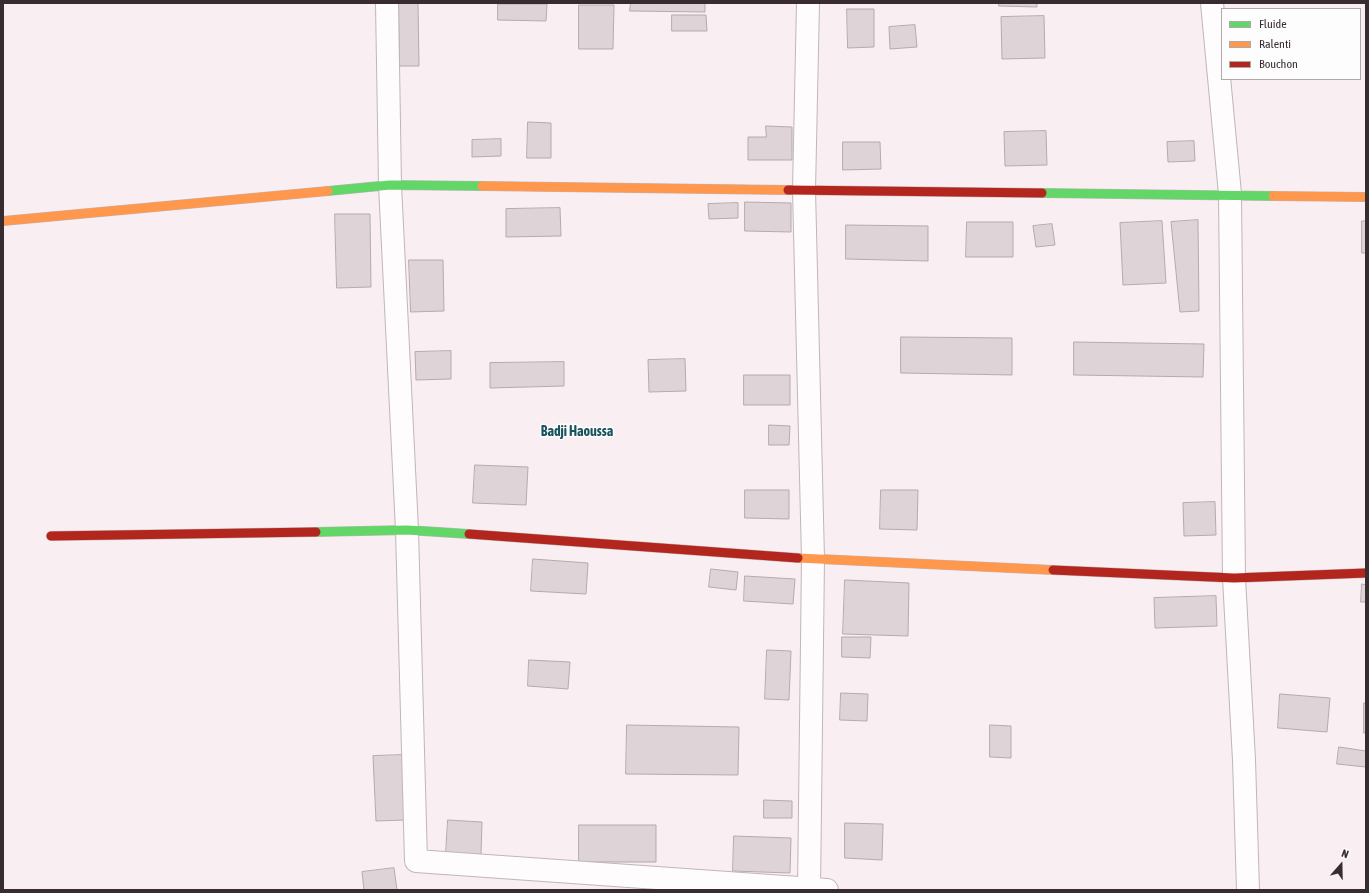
<!DOCTYPE html>
<style>
body{margin:0}
#map{position:relative;width:1369px;height:893px;overflow:hidden;background:#f9eef1;font-family:"Asap Condensed",sans-serif}
canvas{display:block}
.frame{position:absolute;inset:0;border:4px solid #382c30;pointer-events:none}
.legend{position:absolute;left:1221px;top:8px;width:140px;height:72px;box-sizing:border-box;background:#fdfdfd;border:1px solid #aea9ab;margin:0;padding:5px 7px;list-style:none;font-size:12px;color:#382c30}
.legend li{display:flex;align-items:center;gap:8px;height:20px}
.legend b{width:20px;border:1px solid #aea9ab}
.north{position:absolute;left:1321px;top:845px;width:40px;height:40px;-webkit-text-stroke:3px #fdfdfd;paint-order:stroke;rotate:20deg;font-size:11px;font-weight:700;line-height:16px;text-align:center;color:#382c30}
.north::after{content:'';display:block;margin:auto;width:14px;height:18px;background:#382c30;clip-path:polygon(50% 0,100% 100%,50% 72%,0 100%)}
</style>
<div id="map">
<canvas width="1369" height="893"></canvas>
<div class="frame"></div>
<ul class="legend">
<li><b style="height:5px;background:#63d668"></b>Fluide</li>
<li><b style="height:5px;background:#ff974d"></b>Ralenti</li>
<li><b style="height:5px;background:#b3261e"></b>Bouchon</li>
</ul>
<div class="north">N</div>
</div>
<script>
const g = document.querySelector('canvas').getContext('2d');
g.lineJoin = 'round';
function paint(path, color) {
  g.fillStyle = color;
  g.fill(path, 'evenodd');
}
function trace(path, color, width, dash) {
  g.strokeStyle = color;
  g.lineWidth = width;
  g.lineCap = dash ? 'butt' : 'round';
  g.setLineDash(dash || []);
  g.stroke(path);
}
function write(font, color, halo, rows, align = 'center') {
  g.font = font + ' "Asap Condensed",sans-serif';
  g.lineWidth = 3;
  g.setLineDash([]);
  g.textBaseline = 'middle';
  g.strokeStyle = halo;
  g.fillStyle = color;
  for (const [text, x, y, turn = 0] of rows) {
    g.save();
    g.translate(x, y);
    g.rotate((+turn || 0) * Math.PI / 180);
    g.textAlign = isNaN(turn) ? turn : align;
    if (halo) g.strokeText(text, 0, 0);
    g.fillText(text, 0, 0);
    g.restore();
  }
}
const building = new Path2D(`
 M399,3H418L419,66H400Z
 M631,3H705V12L630,11Z
 M999,3H1037V7L999,6Z
 M498,4H547L546,21L498,20Z
 M579,5H614L613,49H579Z
 M847,9H874V47L848,48Z
 M672,15H706L707,31H672Z
 M1044,16L1045,58L1002,59L1001,17Z
 M915,25L917,47L890,49L889,27Z
 M528,122L551,123V158H527Z
 M766,126L792,127V160H748V137H766Z
 M1046,131L1047,165L1005,166L1004,132Z
 M501,139V156L472,157V140Z
 M1194,141L1195,161L1168,162L1167,142Z
 M843,142H880L881,169L843,170Z
 M745,202L791,203V232L745,231Z
 M738,203V218L709,219L708,204Z
 M560,208L561,236L506,237V209Z
 M335,214H370L371,287L337,288Z
 M1198,220L1199,311L1180,312L1171,222Z
 M1162,221L1166,283L1123,285L1120,223Z
 M1362,221H1366V253H1362Z
 M967,222H1013V257H966Z
 M1052,224L1055,245L1036,247L1033,226Z
 M846,225L928,226V261L846,259Z
 M409,260H443L444,311L411,312Z
 M901,337L1012,338V375L901,373Z
 M1074,342L1204,344L1203,377L1074,375Z
 M451,351V379L416,380L415,352Z
 M685,359L686,391L649,392L648,360Z
 M564,362V386L490,388V363Z
 M744,375H790V405H744Z
 M769,425L790,426L789,445H769Z
 M475,465L528,467L526,505L473,503Z
 M745,490H789V519L745,518Z
 M881,490H918L917,530L880,529Z
 M1215,502L1216,535L1184,536L1183,503Z
 M533,559L588,563L586,594L531,591Z
 M711,569L738,572L736,590L709,587Z
 M745,576L795,579L793,604L744,601Z
 M845,580L909,583L908,636L843,634Z
 M1362,584L1366,585V602H1361Z
 M1216,596L1217,626L1155,628L1154,598Z
 M842,637H871L870,658L842,657Z
 M767,650L791,651L789,700L765,699Z
 M529,660L570,662L568,689L528,686Z
 M841,693L868,694L867,721L840,720Z
 M1280,694L1330,698L1327,732L1278,728Z
 M1364,703H1366V733H1364Z
 M627,725L739,727L738,775L626,774Z
 M990,725L1011,726V758L990,757Z
 M1339,747L1366,751V767L1337,764Z
 M403,755L406,820L376,821L373,756Z
 M764,800L792,801V818H764Z
 M448,820L482,822L481,855L446,853Z
 M845,823L883,824L882,860L845,858Z
 M579,825H656V862H579Z
 M734,836L791,838L790,873L733,871Z
 M394,868L397,890H364L362,872Z`);
const street = new Path2D(`
 M387,3L390,185L407,530L416,861L827,890
 M808,3L804,190L813,559L809,890
 M1212,3L1230,194L1234,578L1244,760L1248,890`);
const fast = new Path2D(`
 M328,191L390,185L482,186
 M1042,193L1273,196
 M316,532L407,530L469,534`);
const slow = new Path2D(`
 M482,186L788,190
 M1273,196L1366,197
 M3,221L328,191
 M798,558L1053,570`);
const jam = new Path2D(`
 M788,190L1042,193
 M469,534L798,558
 M51,536L316,532
 M1053,570L1234,578L1366,573`);
const quarterNames = [
 ["Badji Haoussa",577,432]
];
paint(building, '#ded3d7');
trace(building, '#b5aaae', 1);
trace(street, '#c0b6b9', 24);
trace(fast, '#c0b6b9', 10);
trace(slow, '#c0b6b9', 10);
trace(jam, '#c0b6b9', 10);
trace(street, '#fefcfd', 22);
trace(fast, '#63d668', 9);
trace(slow, '#ff974d', 9);
trace(jam, '#b3261e', 9);
write('bold 14px', '#1a535d', '#fdfdfd', quarterNames);
</script>
